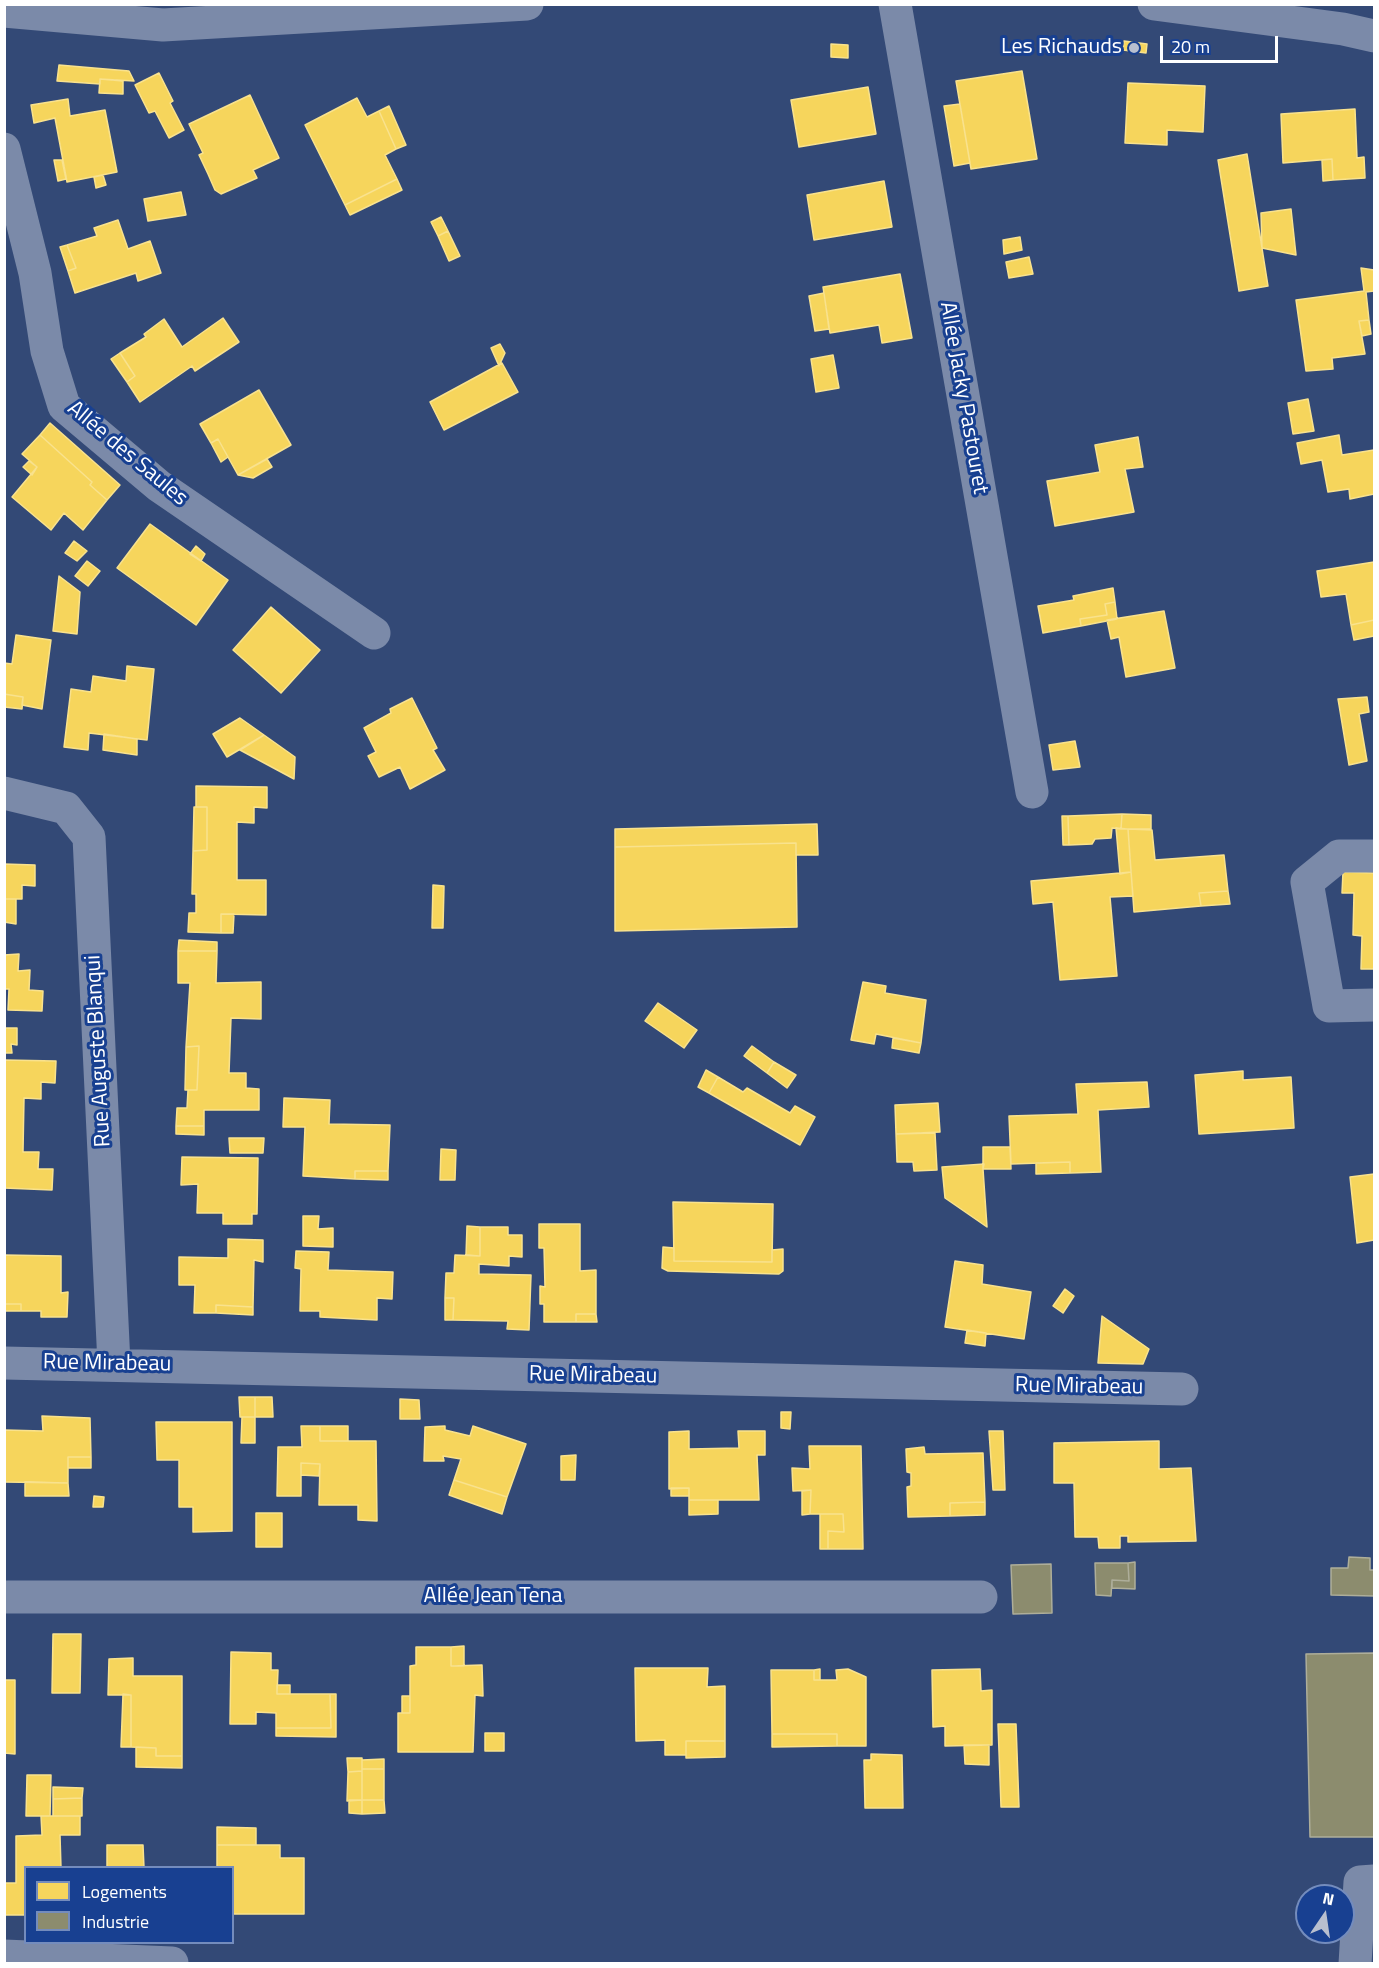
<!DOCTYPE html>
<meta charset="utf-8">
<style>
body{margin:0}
#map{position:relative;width:1379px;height:1968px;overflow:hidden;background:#334976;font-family:"Titillium Web",sans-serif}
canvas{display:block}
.frame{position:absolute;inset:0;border:6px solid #fff;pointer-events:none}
.legend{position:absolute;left:24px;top:1866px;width:210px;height:78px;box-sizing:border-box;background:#184091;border:2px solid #748cbd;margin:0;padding:8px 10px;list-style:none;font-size:18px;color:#fff}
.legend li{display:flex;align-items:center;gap:12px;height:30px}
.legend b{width:30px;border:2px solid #748cbd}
.north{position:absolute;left:1295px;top:1884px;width:60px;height:60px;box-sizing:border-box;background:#184091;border:2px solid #748cbd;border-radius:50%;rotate:13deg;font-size:16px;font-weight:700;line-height:24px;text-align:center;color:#fff}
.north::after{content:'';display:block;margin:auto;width:21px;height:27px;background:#b8bfcf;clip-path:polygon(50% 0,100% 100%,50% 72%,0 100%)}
.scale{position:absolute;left:1160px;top:36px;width:118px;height:27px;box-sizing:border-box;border:3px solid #fff;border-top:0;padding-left:8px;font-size:18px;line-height:21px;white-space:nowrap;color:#fff;-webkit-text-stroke:4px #184091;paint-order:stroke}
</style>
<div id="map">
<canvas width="1379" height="1968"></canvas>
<div class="frame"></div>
<ul class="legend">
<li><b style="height:16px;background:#f6d55c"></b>Logements</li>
<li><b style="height:16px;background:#8c8c6e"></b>Industrie</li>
</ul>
<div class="north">N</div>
<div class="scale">20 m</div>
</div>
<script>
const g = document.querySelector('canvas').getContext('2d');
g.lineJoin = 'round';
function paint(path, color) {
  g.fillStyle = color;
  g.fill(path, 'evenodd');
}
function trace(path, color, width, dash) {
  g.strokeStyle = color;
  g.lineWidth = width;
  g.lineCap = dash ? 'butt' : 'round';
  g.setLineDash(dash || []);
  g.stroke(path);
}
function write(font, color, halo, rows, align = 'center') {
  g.font = font + ' "Titillium Web",sans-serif';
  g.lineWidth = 6;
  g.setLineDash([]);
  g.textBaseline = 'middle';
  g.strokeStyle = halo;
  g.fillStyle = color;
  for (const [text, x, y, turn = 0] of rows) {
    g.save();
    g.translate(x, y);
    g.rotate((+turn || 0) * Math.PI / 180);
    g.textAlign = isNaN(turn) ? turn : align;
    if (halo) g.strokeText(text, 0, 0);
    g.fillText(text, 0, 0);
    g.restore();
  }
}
const homes = new Path2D(`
 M1124,41L1147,44L1146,53L1123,50Z
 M831,44L848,45V58L831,57Z
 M59,65L129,71L134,81L100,79V84L57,81Z
 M1022,71L1037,159L971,169L956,81Z
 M159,73L173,101L170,103L184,130L169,138L155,111L149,113L135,85Z
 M100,79L123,81V94L99,93Z
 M1128,83L1205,86L1203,132L1167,130V145L1125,143Z
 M868,87L876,134L799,147L791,100Z
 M250,95L279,158L253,170L257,178L221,194L215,190L208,174L199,155L203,153L189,124Z
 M357,98L367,117L379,111L396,149L385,155L397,179L345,205L305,125Z
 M68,99L70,116L105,110L117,172L67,182L55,118L34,123L31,105Z
 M960,104L970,163L954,166L944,106Z
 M389,106L406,145L396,149L379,111Z
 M1355,109L1357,158L1364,157L1365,178L1333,180L1332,159L1283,163L1281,114Z
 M1247,154L1268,286L1239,291L1218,160Z
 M1332,159L1333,180L1323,181L1322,160Z
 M54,160H62L66,179L58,181Z
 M103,175L106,185L96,188L94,177Z
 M397,179L402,190L350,215L345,205Z
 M884,181L892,227L814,240L807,195Z
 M181,192L186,215L148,221L144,199Z
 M1291,209L1296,255L1262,248L1261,213Z
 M441,217L448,231L438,236L431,222Z
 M118,220L128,249L150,241L161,273L138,281L136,273L75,293L68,271L76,268L67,245L97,236L94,228Z
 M448,231L460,256L449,261L438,236Z
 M1020,237L1022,250L1004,254L1003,240Z
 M67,245L76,268L68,271L60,247Z
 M1029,257L1033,274L1009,278L1006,262Z
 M1361,268L1374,270V291L1366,292L1369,320L1359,321L1365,354L1332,358L1333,369L1306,371L1296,300L1364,291Z
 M900,274L912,338L882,343L879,325L830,333L823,287Z
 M824,293L829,329L815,331L809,296Z
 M223,318L239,342L195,371L192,366L140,402L127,382L135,376L120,353L146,337L144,334L164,319L182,347Z
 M1369,320L1371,334L1362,336L1359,321Z
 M500,344L505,353L499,366L491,348Z
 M120,353L135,376L127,382L111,359Z
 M833,355L839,388L816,392L811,359Z
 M502,363L518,392L444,430L430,402Z
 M259,390L291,445L238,475L218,439L211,443L200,424Z
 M1308,399L1314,431L1293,434L1288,403Z
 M50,423L120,485L107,500L90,485L92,482L40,435Z
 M40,435L92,482L90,485L107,500L83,530L64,513L51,530L12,497L37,467L22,454Z
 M1339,435L1342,455L1374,450V494L1350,499L1349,489L1328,492L1322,460L1301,464L1297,443Z
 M1138,437L1143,467L1125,469L1134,512L1055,526L1047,481L1100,472L1095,445Z
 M218,439L228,457L221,462L211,443Z
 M267,459L272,467L253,478L238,475Z
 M29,461L37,467L32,475L23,467Z
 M150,524L228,580L196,625L117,568Z
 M74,541L87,551L77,561L65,553Z
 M196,546L205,554L201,561L190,554Z
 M87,561L100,571L88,586L75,576Z
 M1374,562V620L1351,625L1346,594L1321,597L1317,571Z
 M59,576L80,592L77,634L53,631Z
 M1113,588L1115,602L1105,604L1107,615L1080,619L1081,626L1043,633L1038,606L1074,600L1073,596Z
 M1115,602L1117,619L1081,626L1080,619L1107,615L1105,604Z
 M271,607L320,650L281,693L233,650Z
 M1164,611L1175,668L1126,677L1119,637L1111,639L1107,620Z
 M1374,620V636L1354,640L1351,625Z
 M16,635L51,640L42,709L22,705L23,697L4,694V663L12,664Z
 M127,666L154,669L147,740L89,733L88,750L64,747L71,689L91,692L93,676L126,681Z
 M4,694L23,697L22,709L4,707Z
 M1367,697L1369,712L1359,714L1367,761L1349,765L1338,699Z
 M412,698L437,748L433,750L445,770L410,789L400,767L379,777L368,756L376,752L364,728L391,713L390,709Z
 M240,718L264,735L227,757L213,734Z
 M104,734L137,739V755L103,750Z
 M264,735L295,757L294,779L240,750Z
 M1075,741L1080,767L1053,770L1049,745Z
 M196,786L267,787V808L254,807V823L237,822V880H266V915L221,914V933L188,932L189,913H196V894H192L193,851L207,850V807H196Z
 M194,807H207V850L193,851Z
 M1122,814L1121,829L1112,828L1111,838L1095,839L1092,844L1069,845L1068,816Z
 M1122,814L1151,815V829H1121Z
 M1062,816H1068L1069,845H1063Z
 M817,824L818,855H796V843L615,847V829Z
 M1116,828L1128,829L1131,872L1120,874Z
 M1128,829L1152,830L1155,860L1224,855L1228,891L1199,893L1201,906L1134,912Z
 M796,843L797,927L615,931V847Z
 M4,864L35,865V886L22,885V899H4Z
 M1131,872L1133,896L1110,897L1117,976L1060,980L1053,902L1033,904L1031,881Z
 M1343,872L1374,873V969H1361L1362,936L1353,935L1354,893H1342Z
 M433,885L444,886L443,928H432Z
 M1228,891L1230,904L1201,906L1199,893Z
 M4,899H16V924L4,922Z
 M221,914H234L233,933H221Z
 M179,940L217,942V951H178Z
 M178,951H217L216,983L261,982V1019L231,1018L229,1073H246V1088L259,1089V1110H204V1126H176L177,1108H187L188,1090H197L199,1046L186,1047L190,983H178Z
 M19,954L18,971L30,970L29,990L43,991L42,1011L8,1010L9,989H4V955Z
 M863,982L886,986L885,993L926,1000L921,1043L876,1034L874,1044L851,1040Z
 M658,1003L697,1030L684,1048L645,1021Z
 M4,1028H17V1045L11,1044L12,1053H4Z
 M893,1038L921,1043L919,1053L892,1048Z
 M199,1046L197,1090H185L186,1047Z
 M752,1046L774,1062L767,1073L744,1056Z
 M4,1060L56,1061L55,1083L41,1082V1099L24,1098L23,1152H39L38,1169H53L52,1190L4,1188Z
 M774,1062L796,1075L787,1088L767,1073Z
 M706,1070L718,1077L709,1093L698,1087Z
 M1243,1071V1080L1291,1077L1294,1128L1199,1134L1195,1075Z
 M718,1077L743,1092L747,1088L790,1113L795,1106L815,1117L800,1145L709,1093Z
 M1147,1082L1149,1107L1098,1110L1101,1172L1070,1173V1162L1011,1164L1009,1116L1078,1114L1076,1084Z
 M284,1098L330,1100L329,1124L390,1125L388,1171H355V1179L303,1176L305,1127H283Z
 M938,1103L940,1132L896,1134L895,1105Z
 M176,1126H204V1135L176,1134Z
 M935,1133L937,1170L914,1171L913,1162H897L896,1134Z
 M229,1138H264L263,1153H230Z
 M983,1147H1010L1011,1169H983Z
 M441,1149L456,1150L455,1180H440Z
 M182,1157L258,1158L257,1214H252V1224H223V1213H197L198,1184L181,1185Z
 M1070,1162V1173L1036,1174V1163Z
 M984,1164L983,1169L987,1227L945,1198L942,1167Z
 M355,1171H388V1180L355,1179Z
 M1374,1174V1240L1357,1243L1350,1177Z
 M673,1202L773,1204L772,1262L674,1261Z
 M303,1216H319L318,1229L333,1228V1247L303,1246Z
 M539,1224H580V1271L596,1270V1314H576V1322H544V1304H540V1286L545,1287L544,1248H539Z
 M467,1226L480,1227V1256L466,1255Z
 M480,1227H508V1235H522V1257L509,1256V1266L479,1264V1274L531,1275L529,1330L507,1329L508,1321L453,1320L454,1298H445L446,1273H454L455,1255L480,1256Z
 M228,1239L263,1240V1262L254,1260L253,1307L216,1305V1313H194L195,1285H179V1257L228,1258Z
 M663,1247L674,1248V1261L772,1262V1250L783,1249V1271L779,1274L668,1271L662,1268Z
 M296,1251L329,1252L328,1270L393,1272L392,1299L377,1298V1320L320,1317V1311H300L301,1269L295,1268Z
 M4,1255L61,1256V1293L68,1292L67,1317H41V1311H21V1304H4Z
 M955,1261L983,1265L982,1284L1031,1292L1024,1339L945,1327Z
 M1065,1289L1074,1296L1063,1313L1053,1306Z
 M445,1298H454L453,1320H445Z
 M4,1304H21V1311H4Z
 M216,1305L253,1307V1315L216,1313Z
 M576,1314H596L597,1322H576Z
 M1102,1316L1149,1349L1143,1364L1098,1363Z
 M967,1330L986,1333L985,1346L965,1343Z
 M239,1397H255V1417H240Z
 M255,1397H272L273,1417H255Z
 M400,1399L419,1400L420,1419H400Z
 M781,1412H791L790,1429L781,1428Z
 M42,1416L90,1418L91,1457H68V1483L4,1482V1430L43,1431Z
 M242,1417H255V1443H241Z
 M156,1422H232V1531L193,1532V1507H179V1460H157Z
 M301,1426H320V1441H376L377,1521L358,1520V1505H319L320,1464L301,1463V1496H277L278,1447H302Z
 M320,1426H348V1441H320Z
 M445,1426V1430L470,1436L473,1426L526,1444L507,1497L454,1480L461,1459L443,1456L444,1461H424L425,1427Z
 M689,1431V1449L739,1448L738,1431H765V1455H757L759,1500H689V1488L669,1489V1432Z
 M989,1431H1003L1005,1490H993Z
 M1159,1441V1469L1191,1468L1196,1541L1128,1542V1536H1120V1548H1099L1098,1537H1075L1074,1483H1054V1443Z
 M809,1446H861L863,1549H828V1531L844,1532L843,1514H810L811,1490L793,1491L792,1468L810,1469Z
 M924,1447L925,1454L983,1453L985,1502L950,1503V1516L908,1517L907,1487L911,1486V1473L907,1472L906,1449Z
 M576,1455L575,1480H561V1456Z
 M68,1457H91V1468H68Z
 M301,1463L320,1464L319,1476L301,1475Z
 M454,1480L507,1497L502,1514L449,1495Z
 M25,1482L68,1483L69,1496H25Z
 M671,1488H689V1496H671Z
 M811,1490L810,1514L802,1515V1491Z
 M94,1496L104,1497L103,1507H93Z
 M689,1500H718V1514L689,1515Z
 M985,1502V1515L950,1516V1503Z
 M256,1513H282V1547H256Z
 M820,1514H843L844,1532L828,1531V1549H820Z
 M53,1634H81L80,1693H52Z
 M464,1646V1666H451V1647Z
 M416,1647H451V1666L482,1665L483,1696L475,1695L473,1752H398V1713H410V1666L416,1665Z
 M231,1652L271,1653V1670H278L277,1694H330L331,1728H276V1713L256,1712V1724H230Z
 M133,1658V1676H182V1756H156V1748L131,1747V1695H108L109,1659Z
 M635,1668H708L707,1687L725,1686V1741H686V1755H665V1740L636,1741Z
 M820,1669V1680H814V1670Z
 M848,1669L866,1677V1746H837V1734H772L771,1670H814V1680H837L836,1670Z
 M980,1669L981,1691L992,1690V1745L945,1746V1726L933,1727L932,1670Z
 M4,1680H15V1754L4,1753Z
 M277,1685H290V1694H277Z
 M123,1694L131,1695V1747H121Z
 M330,1694H336V1737L276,1736V1728H331Z
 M402,1696H410V1713H402Z
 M998,1724H1016L1019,1807H1001Z
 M485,1733H504V1751H485Z
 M772,1734H837V1746L772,1747Z
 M686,1741H725V1757L686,1758Z
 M964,1745H989V1765L965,1764Z
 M136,1747L156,1748V1756H182V1768L136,1767Z
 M871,1754L902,1755L903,1808H865L864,1760H871Z
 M347,1758H362V1771L348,1772Z
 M384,1759V1769H362V1760Z
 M362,1769H384V1800H362Z
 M362,1771V1800L347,1801L348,1772Z
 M27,1775H51L50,1816H26Z
 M53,1787L83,1788L82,1798L53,1799Z
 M82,1798V1816H53V1799Z
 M349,1800H362V1814L349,1813Z
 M362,1800H384L385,1813L362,1814Z
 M41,1816H80V1835H60L61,1868H26V1915H4V1883H16V1836L42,1835Z
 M217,1827L256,1828V1845H217Z
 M107,1845H143L144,1868H107Z
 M217,1845H280V1858H304V1914H232V1868H217Z`);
const industry = new Path2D(`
 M1349,1557L1370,1558V1570H1374V1596L1331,1595V1568H1348Z
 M1135,1562V1589L1112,1588V1580L1129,1581L1128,1563Z
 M1095,1563H1128L1129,1581L1112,1580L1111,1596L1096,1595Z
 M1051,1564L1052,1613L1013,1614L1011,1565Z
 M1374,1653V1837H1310L1306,1654Z`);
const minor = new Path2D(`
 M895,4L1032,792
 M1154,4L1343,29L1374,36
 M4,11L163,25L527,4
 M4,149L35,273L47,351L64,406L159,486L374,633
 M4,793L66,808L89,837L114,1364
 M1374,856H1339L1307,882L1329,1006L1374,1005
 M4,1363L1182,1389
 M4,1597H981
 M4,1956L172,1963
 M1355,1964L1360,1882L1374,1881`);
const markers = [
 [1134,48,6,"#b8bfcf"]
];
const poiNames = [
 ["Les Richauds",1122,48]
];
const streetNames = [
 ["Allée Jacky Pastouret",963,398,80],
 ["Allée des Saules",127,454,40],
 ["Rue Auguste Blanqui",99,1051,-93],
 ["Rue Mirabeau",107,1364,1],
 ["Rue Mirabeau",593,1376,1],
 ["Rue Mirabeau",1079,1387,1],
 ["Allée Jean Tena",493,1597]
];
paint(homes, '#f6d55c');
trace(homes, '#f9e28d', 1.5);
paint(industry, '#8c8c6e');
trace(industry, '#aeae9a', 1.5);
trace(minor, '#7b8aa9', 33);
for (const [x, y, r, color] of markers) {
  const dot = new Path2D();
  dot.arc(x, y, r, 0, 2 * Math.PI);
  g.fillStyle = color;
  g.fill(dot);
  trace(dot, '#184091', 2);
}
write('22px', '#fff', '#184091', poiNames, 'right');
write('22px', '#fff', '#184091', streetNames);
</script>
